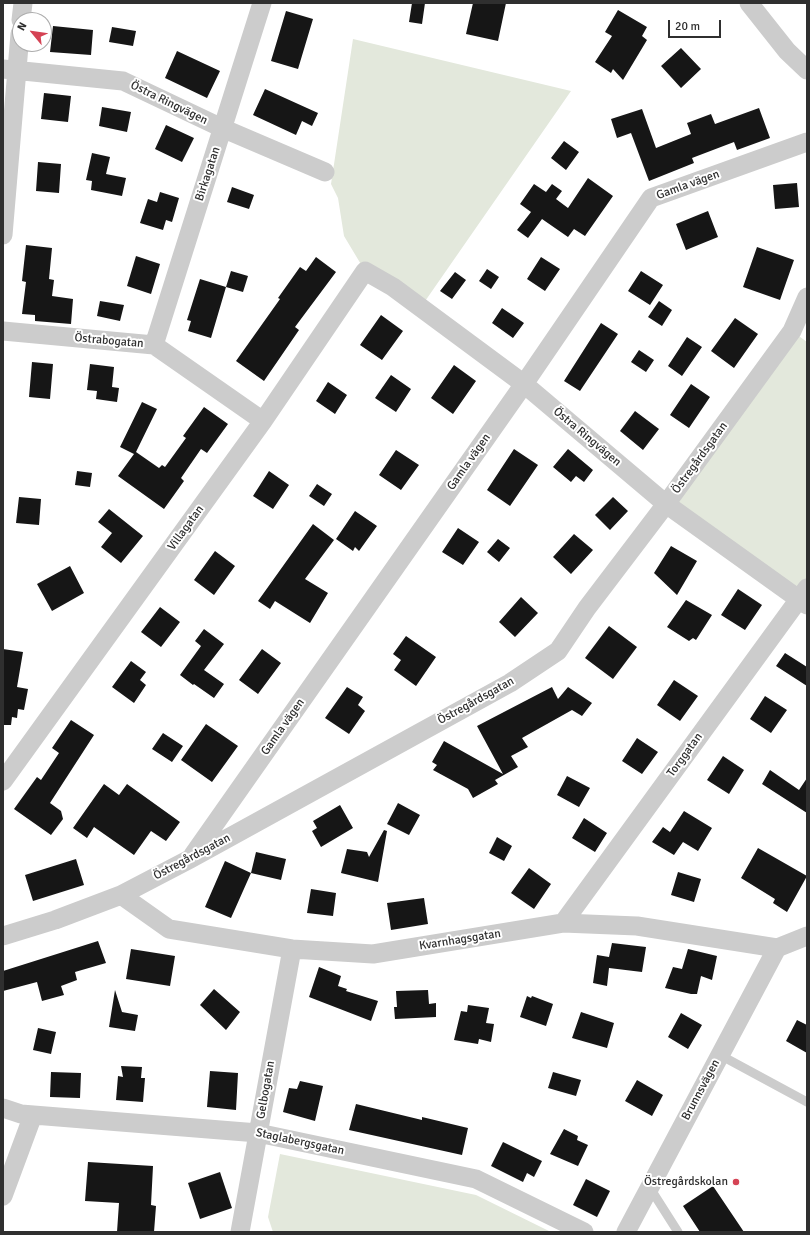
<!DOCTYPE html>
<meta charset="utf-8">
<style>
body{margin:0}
#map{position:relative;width:810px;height:1235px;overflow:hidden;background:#fff;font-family:Signika,sans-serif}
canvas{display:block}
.frame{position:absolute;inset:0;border:4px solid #2f2f2f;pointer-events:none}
.north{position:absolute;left:12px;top:12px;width:40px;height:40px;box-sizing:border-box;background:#fff;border:1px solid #acacac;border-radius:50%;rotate:299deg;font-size:11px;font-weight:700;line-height:16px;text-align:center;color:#2f2f2f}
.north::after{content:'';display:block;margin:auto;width:14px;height:18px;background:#d54354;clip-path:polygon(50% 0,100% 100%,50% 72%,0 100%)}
.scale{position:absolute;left:668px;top:20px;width:53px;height:18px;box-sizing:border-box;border:2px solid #2f2f2f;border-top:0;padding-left:5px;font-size:12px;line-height:14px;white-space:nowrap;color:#2f2f2f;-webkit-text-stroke:3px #fff;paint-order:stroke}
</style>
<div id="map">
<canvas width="810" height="1235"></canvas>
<div class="frame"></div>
<div class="north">N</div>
<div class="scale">20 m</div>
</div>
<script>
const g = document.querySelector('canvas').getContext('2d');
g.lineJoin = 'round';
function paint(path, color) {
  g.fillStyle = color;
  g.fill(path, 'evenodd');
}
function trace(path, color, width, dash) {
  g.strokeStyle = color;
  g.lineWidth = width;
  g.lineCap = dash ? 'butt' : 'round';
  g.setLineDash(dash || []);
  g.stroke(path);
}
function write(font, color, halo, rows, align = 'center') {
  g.font = font + ' Signika,sans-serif';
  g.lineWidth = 4;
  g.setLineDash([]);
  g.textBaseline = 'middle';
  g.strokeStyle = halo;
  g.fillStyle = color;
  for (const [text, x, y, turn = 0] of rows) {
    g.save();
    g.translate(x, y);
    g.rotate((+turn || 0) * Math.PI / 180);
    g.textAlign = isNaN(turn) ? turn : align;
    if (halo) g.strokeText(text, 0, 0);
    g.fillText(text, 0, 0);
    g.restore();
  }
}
const green = new Path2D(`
 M353,39L571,91L421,307L365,271L344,236L338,198L331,184Z
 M792,331L807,342V588L799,600L666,504Z
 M280,1154L476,1195L551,1232H273L268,1217Z`);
const building = new Path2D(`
 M412,3H425L422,24L409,22Z
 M473,3H506L498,41L466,34Z
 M618,10L647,27L642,36L647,40L623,80L613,69L611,73L595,62L612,36L605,32Z
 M286,11L313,19L298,69L271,61Z
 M53,26L93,30L91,55L50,52Z
 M112,27L136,31L133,46L109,42Z
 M681,48L701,69L681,88L661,66Z
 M177,51L220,71L207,98L165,78Z
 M265,89L318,113L312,126L302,121L296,135L253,115Z
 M44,93L71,96L68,122L41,119Z
 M102,107L131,112L127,132L99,126Z
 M759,108L770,138L737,150L734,142L692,158L694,163L649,181L631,133L617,138L611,119L642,109L656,148L691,134L687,123L711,114L715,124Z
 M166,125L194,138L182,162L155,149Z
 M564,141L579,152L566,170L551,158Z
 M92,153L110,157L106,174L126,178L122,196L91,190L92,181L86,180Z
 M38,162L61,164L59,193L36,191Z
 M588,178L613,196L585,236L574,229L568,237L542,219L528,238L517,230L531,212L520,204L534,184L546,192L552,184L562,191L556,199L568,208Z
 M797,183L799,207L775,209L773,185Z
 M232,187L254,195L249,209L227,202Z
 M160,192L179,198L172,222L166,220L163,230L140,223L148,199L157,202Z
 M708,211L718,237L686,250L676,224Z
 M26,245L52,248L49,279L54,280L52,296L73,299L71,324L35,321V315L22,314L26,282L22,281Z
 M757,247L794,260L780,300L743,287Z
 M136,256L160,264L151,294L127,286Z
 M316,257L336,272L295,327L299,330L264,381L236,361L280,299L278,298L300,267L306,271Z
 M541,257L560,269L545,291L527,279Z
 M487,269L499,277L491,289L479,281Z
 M231,271L248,276L243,292L226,287Z
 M641,271L663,285L650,305L628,291Z
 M455,272L466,280L452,299L440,291Z
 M200,279L226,287L211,338L188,331L191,321L187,320Z
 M100,301L124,305L120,321L97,316Z
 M659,301L672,310L662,326L648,317Z
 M502,308L524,323L513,338L492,323Z
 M381,315L403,331L382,360L360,345Z
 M735,318L758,334L734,368L711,351Z
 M601,323L618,334L580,391L564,381Z
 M687,337L702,347L682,376L668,366Z
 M639,350L654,360L646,372L631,362Z
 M32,362L53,364L50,399L29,397Z
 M90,364L114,367L112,387L119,388L117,402L96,399L97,391L87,390Z
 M454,365L476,381L453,414L431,398Z
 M391,375L411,389L396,412L375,398Z
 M328,382L347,395L335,414L316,401Z
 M691,384L710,397L689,428L670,415Z
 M142,402L157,409L136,452L159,468L162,465L165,467L186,438L183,436L204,407L228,424L207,453L201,449L181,478L184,481L164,509L118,476L134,454L120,447Z
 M635,411L659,429L643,450L620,431Z
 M514,449L538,465L510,506L487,490Z
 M568,449L593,470L584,482L576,476L571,482L553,467Z
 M396,450L419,465L401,490L379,475Z
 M77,471L92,473L90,487L75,485Z
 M269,471L289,485L273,509L253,496Z
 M317,484L332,494L324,506L309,496Z
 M19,497L41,499L39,525L16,523Z
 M613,497L628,511L610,530L595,515Z
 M109,509L143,536L121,563L101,547L112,533L98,522Z
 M355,511L377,526L359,551L355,547L353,551L336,539Z
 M313,524L334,540L305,579L328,593L310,623L275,601L270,609L258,601Z
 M458,528L479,542L463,565L442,552Z
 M574,534L593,550L571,574L553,557Z
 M498,539L510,548L499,562L487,552Z
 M671,546L697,561L677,595L654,573Z
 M215,551L235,566L214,595L194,580Z
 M70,566L84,593L52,611L37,584Z
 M738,589L762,605L745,630L721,615Z
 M521,597L538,613L515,637L499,622Z
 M686,600L712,615L696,640L693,638L689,641L667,627Z
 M160,607L180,622L161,647L141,632Z
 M609,626L637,647L613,679L585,658Z
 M204,629L224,644L204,670L224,684L214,698L194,684L193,685L180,675L201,646L195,641Z
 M406,636L436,657L416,686L394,670L401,660L393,654Z
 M3,649L23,652L17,687L28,689L24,710L18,709L17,718L12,717L11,725H3Z
 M262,649L281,663L258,694L239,680Z
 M785,653L807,667V686L776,666Z
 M131,661L146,672L140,680L146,685L134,703L112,687Z
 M674,680L698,696L680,721L657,705Z
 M347,687L363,697L358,705L365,711L349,734L325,718Z
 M552,687L558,699L568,687L592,703L582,716L572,710L522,738L528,747L511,756L518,767L495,780L498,784L473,798L468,789L433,770L437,765L432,762L444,741L503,774L477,726Z
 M765,696L787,710L771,733L750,719Z
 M71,720L94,735L50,803L61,811L63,819L51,835L14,809L37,777L41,780L59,753L52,748Z
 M206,724L238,746L212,782L181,760Z
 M163,733L183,746L172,762L152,749Z
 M637,738L658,752L642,774L622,761Z
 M723,756L744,770L729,794L707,780Z
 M770,770L799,790L807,778V813L762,784Z
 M567,776L590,788L579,807L557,795Z
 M104,784L119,795L127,784L180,822L166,841L151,831L134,855L94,827L87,838L73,828Z
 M398,803L420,815L409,835L387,824Z
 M340,805L353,828L321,847L312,831L317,828L313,821Z
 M684,811L712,828L698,851L683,842L674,855L652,842L663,827L670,832Z
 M584,818L607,833L595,852L572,838Z
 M384,830L387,831L378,882L341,873L347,849L367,852L369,857Z
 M497,837L512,846L504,861L489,853Z
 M758,848L807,876L787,912L773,903L775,899L741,878Z
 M256,852L286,859L281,880L251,873Z
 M76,859L84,885L33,901L25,875Z
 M225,861L251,873L231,918L205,907Z
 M529,868L551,884L534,909L511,893Z
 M678,872L701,879L694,902L671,895Z
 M311,889L336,893L333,916L307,913Z
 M424,898L428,924L391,930L387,903Z
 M98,941L106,963L75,972L77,980L61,986L64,995L42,1001L37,982L3,991V971Z
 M612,943L646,947L642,972L609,968L607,986L593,983L597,955L609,957Z
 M131,949L175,956L170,986L126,979Z
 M688,949L717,956L712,980L701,976L697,994H691L665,988L673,967L682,969Z
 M319,967L341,976L338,986L347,989L346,991L378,1001L371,1021L309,997Z
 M214,989L240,1012L226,1030L200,1005Z
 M115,990L122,1012L138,1015L135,1031L109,1027Z
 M428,990L429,1004L436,1003V1017L395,1019L394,1007H397L396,991Z
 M527,996L531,998L532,996L553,1004L546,1026L520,1017Z
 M468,1005L489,1008L486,1023L494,1024L491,1042L479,1039L478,1044L454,1040L461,1011L467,1012Z
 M581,1012L614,1023L607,1048L572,1038Z
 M681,1013L702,1025L688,1049L668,1037Z
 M797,1020L807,1025V1053L786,1041Z
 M38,1028L56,1032L51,1054L33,1050Z
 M121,1066L142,1067L141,1078H145L143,1102L116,1100L118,1076L123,1077Z
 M210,1071L238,1073L236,1110L207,1107Z
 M51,1072L81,1073L80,1098L50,1097Z
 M553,1072L581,1080L576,1096L548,1088Z
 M637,1080L663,1095L652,1116L625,1101Z
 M300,1081L323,1086L315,1121L283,1112L289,1088L297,1089Z
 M356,1104L422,1120V1117L468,1128L462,1155L349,1130Z
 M564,1129L578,1136L577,1140L588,1145L578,1166L550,1154Z
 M503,1142L542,1161L534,1177L527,1173L523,1182L491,1166Z
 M88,1162L153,1166L151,1205L156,1206L154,1232H117L119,1203L85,1201Z
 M220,1172L232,1208L200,1219L188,1183Z
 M586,1179L610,1191L597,1217L573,1205Z
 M713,1186L744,1232H700L683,1206Z`);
const lane = new Path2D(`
 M720,1055L807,1102
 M650,1188L678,1232`);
const street = new Path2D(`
 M749,3L787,51L807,70
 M21,20L23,3
 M3,69L123,81L222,128L325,172
 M3,235L20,34
 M3,331L154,345L263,421
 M154,345L262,3
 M3,781L263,421L365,271L393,287L524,384L666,504L807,605
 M193,855L524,384L651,198L807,142
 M121,895L169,929L292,949L373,954L563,923L637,926L777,948L807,936
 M563,923L807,588
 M3,936L55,920L121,895L190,859L510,683L558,651L587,608L666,504L792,331L807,297
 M3,1108L21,1114L258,1133L476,1179L584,1232
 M3,1196L33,1115
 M240,1232L292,949
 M626,1232L777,948`);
const markers = [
 [736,1182,4,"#d54354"]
];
const streetNames = [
 ["Östra Ringvägen",169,103,26],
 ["Birkagatan",208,174,-72],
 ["Gamla vägen",688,185,-20],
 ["Östrabogatan",109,341,5],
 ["Östra Ringvägen",587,437,40],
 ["Östregårdsgatan",700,458,-54],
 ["Gamla vägen",469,462,-55],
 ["Villagatan",186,528,-54],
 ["Östregårdsgatan",476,701,-29],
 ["Gamla vägen",283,727,-55],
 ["Torggatan",685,755,-54],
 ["Östregårdsgatan",192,857,-28],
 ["Kvarnhagsgatan",460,940,-9],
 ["Gelbogatan",266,1090,-80],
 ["Brunnsvägen",701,1090,-62],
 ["Staglabergsgatan",300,1142,12]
];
const poiNames = [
 ["Östregårdskolan",728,1182]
];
paint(green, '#e3e8dc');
paint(building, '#161616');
trace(lane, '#ccc', 9);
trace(street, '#ccc', 19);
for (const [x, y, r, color] of markers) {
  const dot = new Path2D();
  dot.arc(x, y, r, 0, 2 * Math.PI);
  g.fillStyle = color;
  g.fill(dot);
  trace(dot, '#fff', 1.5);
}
write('12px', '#2f2f2f', '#fff', streetNames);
write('12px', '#2f2f2f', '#fff', poiNames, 'right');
</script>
